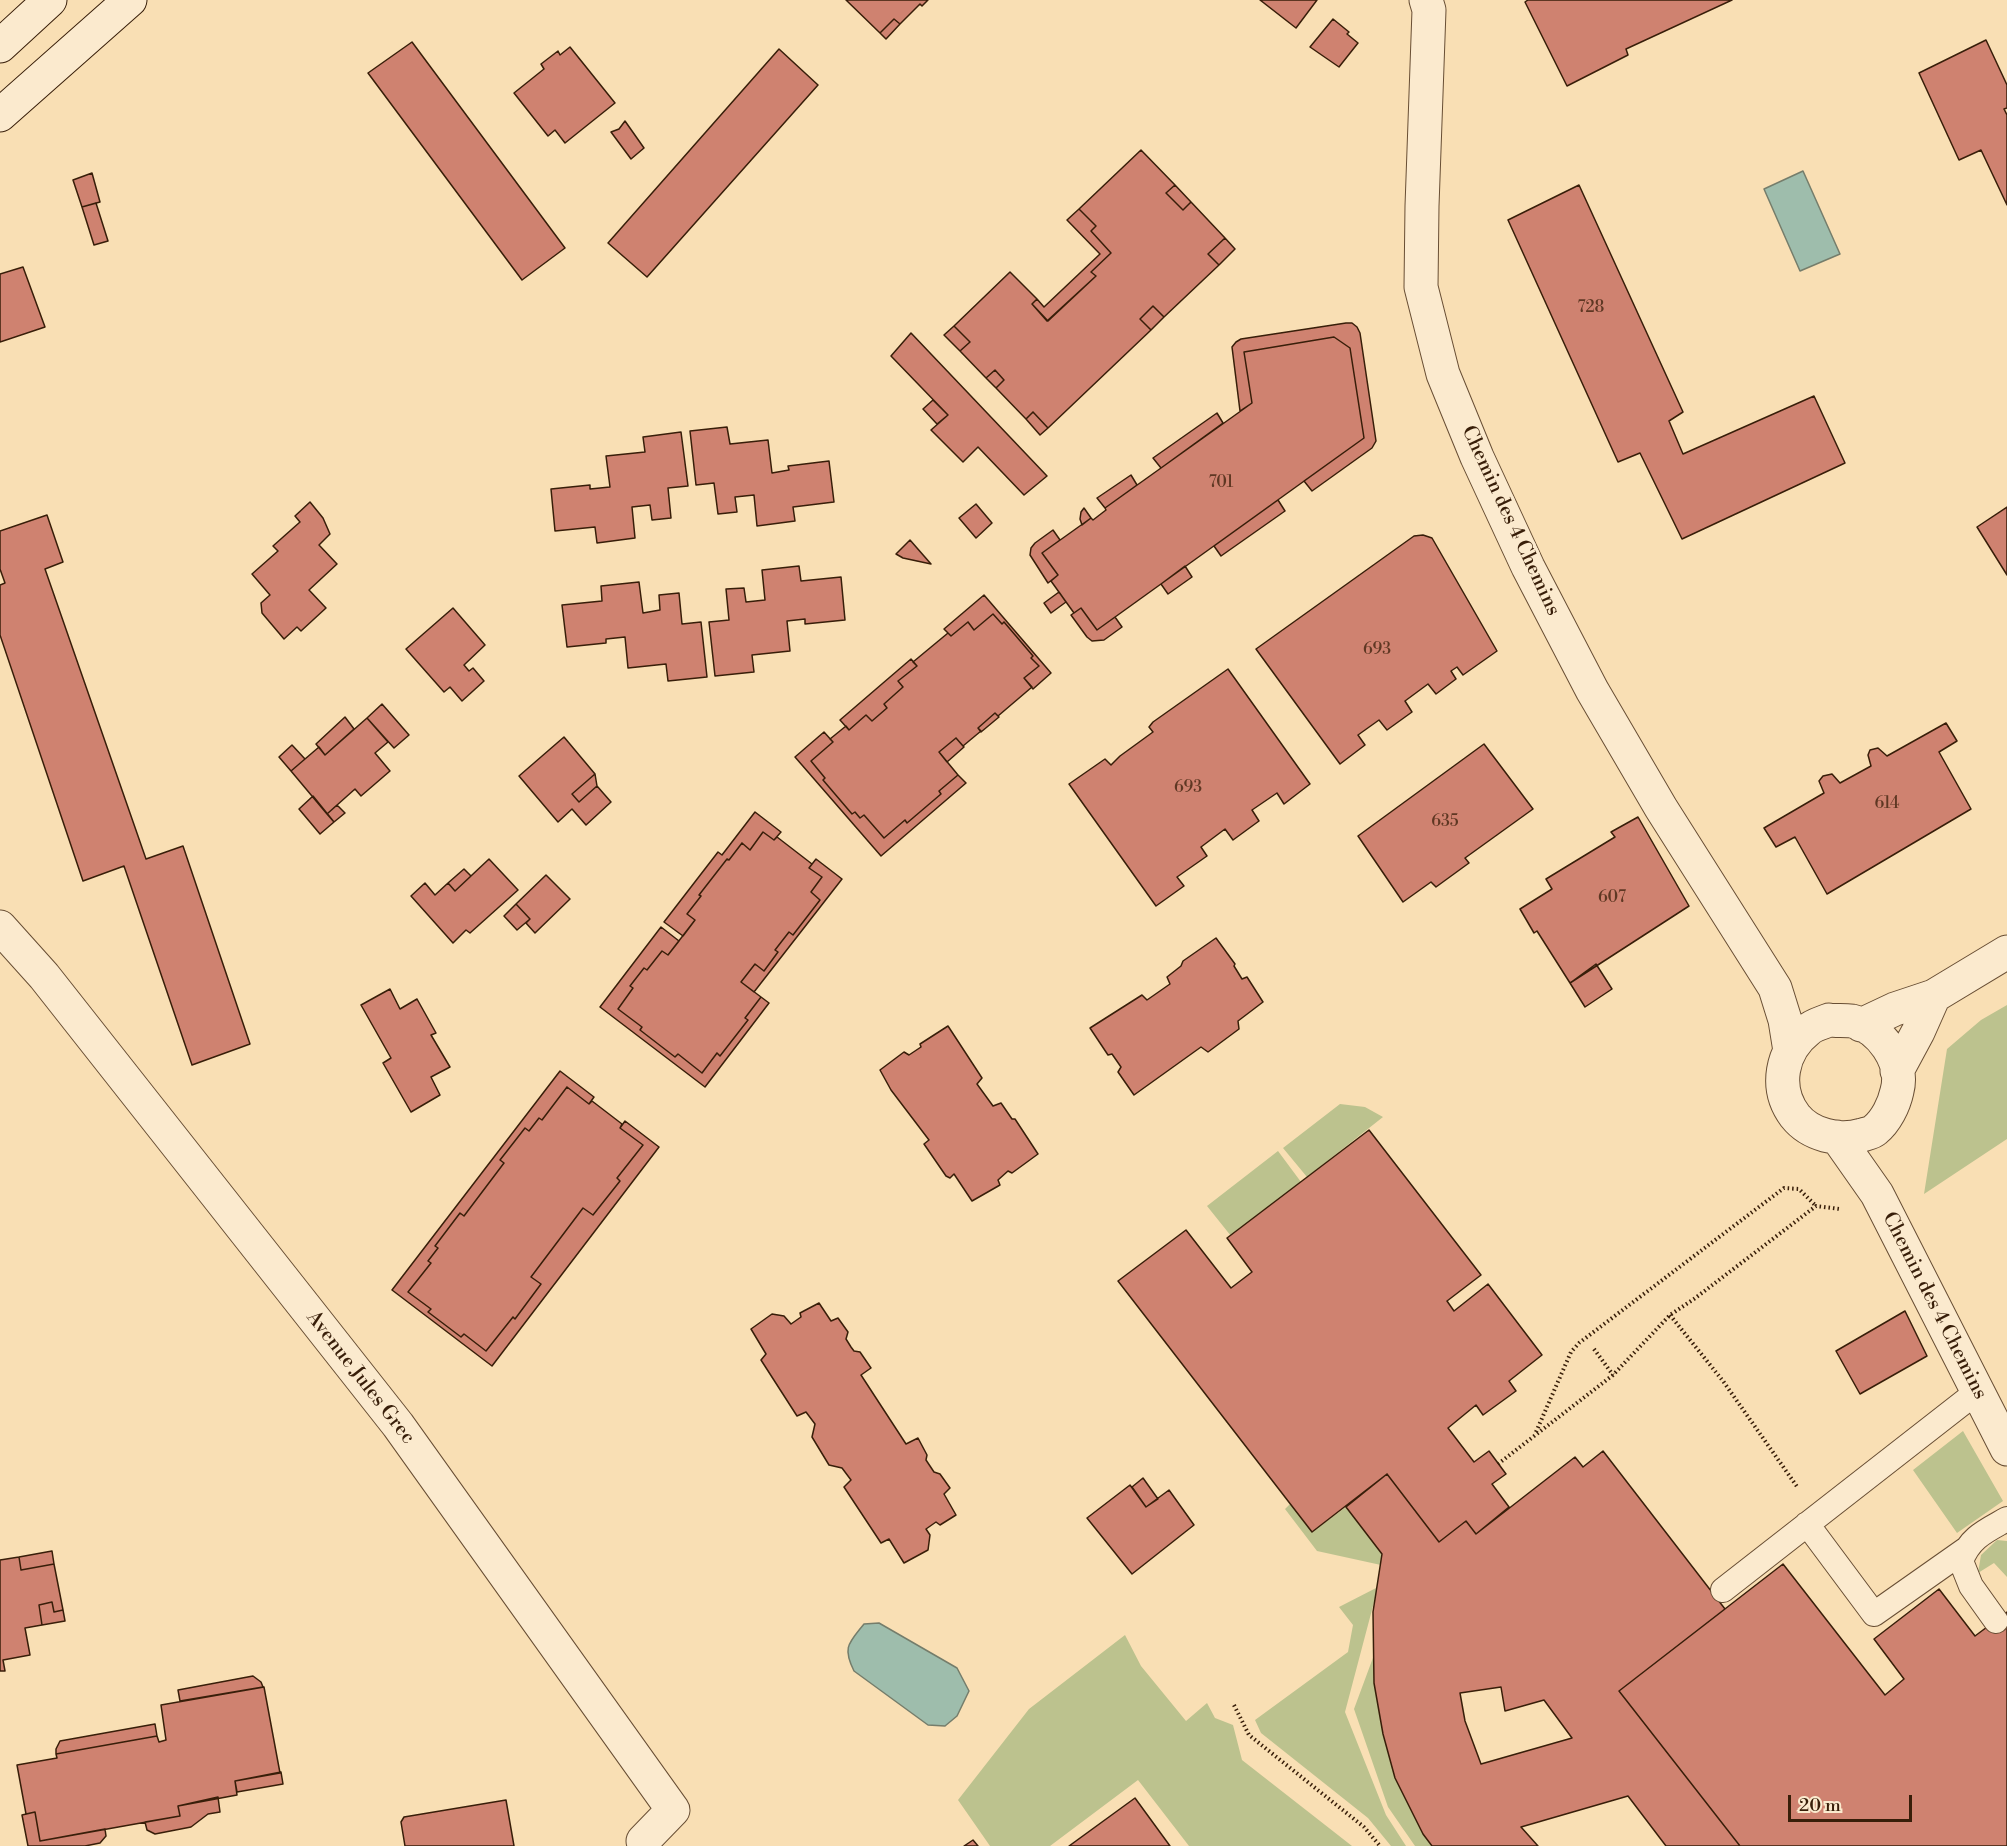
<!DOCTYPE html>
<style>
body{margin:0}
#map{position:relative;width:2007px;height:1846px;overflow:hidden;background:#f9dfb4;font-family:"Libre Bodoni",serif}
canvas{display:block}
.scale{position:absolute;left:1788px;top:1795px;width:124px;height:27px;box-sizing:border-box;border:3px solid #381e09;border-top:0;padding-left:8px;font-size:18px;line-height:21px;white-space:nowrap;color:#381e09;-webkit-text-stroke:4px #fbeace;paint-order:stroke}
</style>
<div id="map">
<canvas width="2007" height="1846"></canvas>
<div class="scale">20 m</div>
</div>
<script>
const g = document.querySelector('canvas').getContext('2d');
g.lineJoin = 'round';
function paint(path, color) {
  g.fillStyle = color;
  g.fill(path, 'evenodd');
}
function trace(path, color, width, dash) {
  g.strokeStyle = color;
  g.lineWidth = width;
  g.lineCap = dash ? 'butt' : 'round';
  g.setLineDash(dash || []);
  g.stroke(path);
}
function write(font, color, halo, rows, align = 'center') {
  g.font = font + ' "Libre Bodoni",serif';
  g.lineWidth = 6;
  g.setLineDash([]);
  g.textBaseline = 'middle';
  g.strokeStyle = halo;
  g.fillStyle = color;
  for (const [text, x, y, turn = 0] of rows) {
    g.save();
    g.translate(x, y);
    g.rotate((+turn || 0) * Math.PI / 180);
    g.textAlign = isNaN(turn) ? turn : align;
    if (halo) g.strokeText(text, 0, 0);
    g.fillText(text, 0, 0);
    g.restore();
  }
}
const green = new Path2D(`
 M2007,1005V1139L1924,1194L1947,1049L1981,1020Z
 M1340,1104L1365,1107L1383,1117L1307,1177L1283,1148Z
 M1278,1151L1301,1182L1231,1236L1207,1206Z
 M1963,1431L2003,1501L1957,1533L1913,1470Z
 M1290,1504L1312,1532L1346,1507L1382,1554L1381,1565L1317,1551L1285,1509Z
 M1997,1540L2007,1541V1577L1994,1563L1978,1573L1981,1555Z
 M1378,1587L1345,1712L1386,1815L1406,1846H1391L1368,1818L1261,1733L1255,1720L1348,1652L1353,1625L1339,1607Z
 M1125,1635L1141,1666L1186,1721L1207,1703L1215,1718L1233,1725L1242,1760L1352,1846H1189L1138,1780L1050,1846H990L958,1800L1029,1709Z
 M1374,1655V1683L1383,1734L1423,1834L1432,1846H1415L1388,1807L1354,1709Z`);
const water = new Path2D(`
 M1803,171L1840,254L1800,271L1764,189Z
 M879,1623L957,1668L969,1691L957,1716L945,1726L928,1725L854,1671C842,1647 849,1643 864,1624Z`);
const building = new Path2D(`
 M846,0H928L922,6L920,4L900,24L894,19L880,33Z
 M1260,0H1317L1296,28Z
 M1528,0H1732L1626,49L1628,55L1567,86L1525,2Z
 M894,19L900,24L886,39L880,33Z
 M1333,19L1349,32L1347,34L1358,43L1339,67L1310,47Z
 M1986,40L2007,85V108L2004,109L2007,115V205L1981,150L1959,160L1919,73Z
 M412,42L565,248L522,280L368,73Z
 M570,47L615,103L565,143L555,130L548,136L514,93L544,69L541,64L558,51L560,55Z
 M779,49L818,85L647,277L608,243Z
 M625,121L644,148L631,159L611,132L619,129Z
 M1141,150L1175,185L1166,193L1183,210L1191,202L1225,238L1208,254L1219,265L1164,317L1153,306L1140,319L1151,330L1048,428L1033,412L1026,419L996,388L1004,380L995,370L986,378L960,351L970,342L954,326L1010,272L1037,299L1032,304L1048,321L1096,276L1091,272L1111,253L1091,231L1096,226L1079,209Z
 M92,173L100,202L82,207L73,180Z
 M1175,185L1191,202L1183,210L1166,193Z
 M1579,185L1683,412L1669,421L1683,454L1814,396L1845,463L1682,539L1640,453L1618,462L1508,220Z
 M96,203L108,241L94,245L82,207Z
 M1079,209L1096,226L1091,231L1111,253L1091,272L1096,276L1047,321L1032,304L1037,299L1044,307L1100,254L1067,220Z
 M1225,238L1235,249L1219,265L1208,254Z
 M23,267L45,327L0,342V274Z
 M1153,306L1164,317L1151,330L1140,319Z
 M1346,323H1352L1357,327L1360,333L1376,441L1372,448L1312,491L1304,481L1364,438L1350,348L1334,337L1244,352L1252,403L1240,411L1232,347L1236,342L1241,339Z
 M954,326L970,342L960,351L944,335Z
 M911,333L1047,476L1024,495L978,447L963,462L931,430L948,415L891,356Z
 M1334,337L1350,348L1364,438L1097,630L1081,608L1074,613L1051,581L1058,575L1042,553L1091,518L1093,520L1106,510L1105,508L1252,403L1244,352Z
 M995,370L1004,380L996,388L986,378Z
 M933,400L948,415L937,424L923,409Z
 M1033,412L1048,428L1040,435L1026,419Z
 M1217,413L1223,423L1161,468L1153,458Z
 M727,427L730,444L768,440L772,473L789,470L788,466L829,461L834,502L793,507L795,521L757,526L754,495L735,497L737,512L718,514L714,483L696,485L690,431Z
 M681,432L688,486L668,488L671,518L652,520L650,505L632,507L635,538L597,543L595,527L555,531L551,489L590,485V489L610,487L606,456L645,452L643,437Z
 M1131,475L1137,485L1105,508L1097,498Z
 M1278,500L1285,511L1221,556L1214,546Z
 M310,502L323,518L330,534L319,545L337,564L309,590L326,608L301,631L297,627L284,639L262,613L261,603L270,595L252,574L278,551L273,546L300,522L295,516Z
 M976,504L992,523L976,538L959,518Z
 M2007,507V575L1977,527Z
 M1084,508L1091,518L1082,525L1080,519L1081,512Z
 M47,515L63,562L45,569L146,859L183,846L250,1044L192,1065L124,866L83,881L0,635V585L5,583L0,569V531Z
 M1053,530L1060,540L1042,553L1058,575L1048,583L1030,555L1031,548L1035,543Z
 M1423,535L1432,538L1497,651L1463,675L1457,667L1451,671L1456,679L1436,694L1428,684L1405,701L1412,712L1387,730L1379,720L1358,735L1365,745L1340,764L1256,649L1414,536Z
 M910,540L931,564L903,558L896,554Z
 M799,566L801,581L841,577L845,620L805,624V619L787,621L790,651L752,655L754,672L715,676L709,622L729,620L726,589L744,588L746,602L765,600L762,570Z
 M1185,566L1192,577L1168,594L1161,584Z
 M639,582L643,613L660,610L659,595L679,593L682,624L701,622L707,677L668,681L666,664L628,668L625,637L606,639V643L567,647L562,605L602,601L601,586Z
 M1059,592L1066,602L1051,613L1044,603Z
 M984,595L1051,673L1033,689L1024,678L1039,666L1031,658L1033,656L1004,622L1002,624L993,614L974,630L968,622L951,636L944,629Z
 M453,608L485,645L464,665L469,671L473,668L484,681L462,701L450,687L444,692L406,649Z
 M1081,608L1097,630L1115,617L1122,627L1104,640L1092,641L1087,637L1071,615Z
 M993,614L1002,624L1004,622L1033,656L1031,658L1039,666L1024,678L1032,687L998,716L995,713L978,728L981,731L963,746L956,738L939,752L958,775L939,791L941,794L907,823L905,820L884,838L864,815L860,818L855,812L852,814L823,780L825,778L811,761L833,742L830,739L846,726L849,730L866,715L872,721L887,708L884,704L903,687L898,681L917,666L913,662L948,633L951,636L968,622L974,630Z
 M911,659L917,666L898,681L903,687L884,704L887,708L872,721L866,715L849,730L840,720Z
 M1228,669L1310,784L1284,804L1277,793L1252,810L1259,821L1233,840L1225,829L1201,847L1207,856L1177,877L1184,886L1156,906L1069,784L1105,759L1111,765L1120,756L1153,732L1149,727L1153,722Z
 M382,704L409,735L394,748L367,718Z
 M995,713L999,717L981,732L978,728Z
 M345,717L354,729L325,755L316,744Z
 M367,718L388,742L375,753L390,771L361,796L355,789L327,814L291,771L319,747L325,755Z
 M1946,723L1957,741L1939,752L1971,809L1827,894L1795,837L1776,847L1764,828L1824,793L1819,781L1823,776L1832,774L1840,783L1871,766L1868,755L1870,750L1878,748L1887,756Z
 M824,732L833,742L811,761L825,778L823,780L852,814L855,812L860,818L864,815L884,838L905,820L907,823L941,794L939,791L958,775L966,783L881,856L795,757Z
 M564,737L595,774L572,794L579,802L597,786L611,802L586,825L572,809L558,822L519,776Z
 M956,738L964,747L947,762L939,752Z
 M1484,744L1533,809L1465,858L1469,863L1436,887L1431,882L1403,902L1358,836Z
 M292,745L305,759L291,771L279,757Z
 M595,774L597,786L579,802L572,794Z
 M313,796L334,822L320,834L299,809Z
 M337,805L345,813L334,822L327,814Z
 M755,812L781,832L774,840L763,832L750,850L742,843L729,860L727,859L699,895L701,896L687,914L695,920L683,936L664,922L718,852L722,855Z
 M1638,817L1689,906L1570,983L1537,931L1534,933L1520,909L1552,889L1546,879L1615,837L1611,832Z
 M763,832L774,840L777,837L812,864L809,868L822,877L811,892L820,900L793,935L789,932L775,950L778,952L764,971L755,964L741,982L761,997L745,1018L748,1020L720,1056L717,1053L702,1073L678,1054L675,1057L640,1030L642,1027L618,1009L633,988L630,986L644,968L647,970L662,951L668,955L695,920L687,914L701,896L699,895L727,859L729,860L742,843L750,850Z
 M489,859L518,890L470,933L466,930L453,943L411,896L425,883L435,895L448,883L455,891Z
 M816,859L842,879L754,992L741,982L755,964L764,971L778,952L775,950L789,932L793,935L820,900L811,892L822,877L809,868Z
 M464,869L471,876L455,891L448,883Z
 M546,875L570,899L535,933L526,923L530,919L516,904Z
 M516,904L530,919L517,930L504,916Z
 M661,927L679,941L668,955L662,951L647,970L644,968L630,986L633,988L618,1009L642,1027L640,1030L675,1057L678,1054L702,1073L717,1053L720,1056L748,1020L745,1018L761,997L769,1003L705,1087L600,1007Z
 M1216,938L1235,964L1234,966L1242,979L1247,977L1263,1002L1238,1021L1239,1029L1208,1052L1201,1047L1134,1095L1118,1072L1121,1067L1112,1054L1108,1055L1090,1028L1142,995L1147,1000L1170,984L1167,977L1181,966L1183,961Z
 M1596,964L1612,989L1585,1007L1570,983Z
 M390,989L400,1009L417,999L436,1033L431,1035L450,1067L431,1077L440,1095L411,1112L383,1063L391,1058L361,1005Z
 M948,1026L982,1078L977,1084L993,1106L1001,1103L1012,1119H1015L1038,1154L1012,1173L1008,1171L998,1180L1000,1185L972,1201L954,1174L950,1178L946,1176L924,1144L929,1140L891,1090L880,1070L904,1052L909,1055L921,1047L920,1044Z
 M560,1071L594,1097L589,1104L567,1087L542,1120L539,1118L529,1131L525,1128L500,1160L504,1163L464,1216L460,1213L435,1246L438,1248L428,1261L431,1263L408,1292L431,1309L428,1312L461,1337L464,1334L486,1351L513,1317L515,1319L541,1284L531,1277L583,1208L593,1215L620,1181L617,1178L643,1145L620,1128L625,1121L659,1147L492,1366L392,1290Z
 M567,1087L589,1104L592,1101L622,1124L620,1128L643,1145L617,1178L620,1181L593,1215L583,1208L531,1277L541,1284L515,1319L513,1317L486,1351L464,1334L461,1337L428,1312L431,1309L408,1292L431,1263L428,1261L438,1248L435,1246L460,1213L464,1216L504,1163L500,1160L525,1128L529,1131L539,1118L542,1120Z
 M1369,1130L1481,1275L1447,1301L1454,1311L1488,1284L1542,1355L1509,1381L1516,1391L1483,1415L1476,1405L1448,1428L1474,1462L1489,1451L1506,1474L1492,1484L1509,1507L1476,1534L1466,1521L1439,1542L1387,1474L1312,1532L1118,1281L1186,1230L1231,1288L1252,1272L1227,1238Z
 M819,1303L831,1321L838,1318L848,1332L846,1339L851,1347L854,1351L860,1352L871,1368L861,1375L906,1444L918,1438L927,1455L926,1460L934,1472L940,1474L950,1488L944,1494L956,1515L940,1525L936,1522L926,1529L930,1535L928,1550L904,1563L889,1539L881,1543L844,1487L851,1480L842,1468L829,1465L812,1437L815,1424L806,1412L797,1416L761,1360L766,1354L751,1329L772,1314L784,1316L791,1324L801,1317L800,1313Z
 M1905,1311L1927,1356L1860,1394L1836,1351Z
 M1603,1451L1725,1609L1619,1691L1740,1846H1666L1628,1796L1521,1827L1538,1846H1432L1423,1834L1395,1778L1383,1734L1374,1683L1373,1612L1382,1554L1346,1507L1387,1474L1439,1542L1466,1521L1476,1534L1575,1457L1583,1467ZM1501,1687L1505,1711L1544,1700L1572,1738L1481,1764L1465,1721L1460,1693Z
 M1143,1478L1158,1499L1146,1507L1132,1487Z
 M1130,1485L1146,1507L1169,1490L1194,1525L1132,1574L1087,1518Z
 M52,1551L54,1564L21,1570L19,1557Z
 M19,1557L21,1570L54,1564L63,1610L54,1612L52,1602L39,1605L42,1625L25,1628L30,1655L3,1660L5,1671H0V1560Z
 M1783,1564L1885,1695L1904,1679L1874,1639L1939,1589L1975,1636L2007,1612V1846H1740L1619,1691Z
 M52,1602L54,1612L63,1610L65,1621L42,1625L39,1605Z
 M253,1676L261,1682L263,1687L180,1701L178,1690Z
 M264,1687L280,1773L235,1781L237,1795L178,1806L180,1816L40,1841L35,1812L26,1814L17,1765L57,1758L56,1754L157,1736L159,1742L166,1740L161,1705Z
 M155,1724L157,1736L56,1754V1749L60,1741Z
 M281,1772L283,1784L237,1792L235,1781Z
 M218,1797L220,1812L208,1814L191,1827L155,1834L147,1830L145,1822L180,1816L178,1806Z
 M1135,1798L1170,1846H1069Z
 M506,1800L514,1846H405L401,1822L404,1817Z
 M35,1812L40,1841L105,1829L106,1836L100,1843L85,1846H28L22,1815Z
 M973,1840L978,1846H964Z`);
const path = new Path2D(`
 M1670,1315L1723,1381L1798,1488
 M1594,1349L1613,1375
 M1536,1432L1571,1352L1579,1343L1784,1188L1799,1189L1816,1206
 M1498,1464L1613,1375L1670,1315L1694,1299L1816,1206L1840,1209
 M1234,1705L1249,1735L1364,1827L1380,1846`);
const lane = new Path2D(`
 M1807,1524L1874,1614L1965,1550
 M1723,1590L1978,1391
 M1996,1621L1971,1586L1961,1561C1970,1537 1986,1531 2007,1519`);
const street = new Path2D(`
 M1426,0L1429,10L1422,206L1421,287L1443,374L1477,457L1528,567L1592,690L1661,808L1775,988L1785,1020L1790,1051
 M0,927L44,976L398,1425L673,1810L643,1841
 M1829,1020C1836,1021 1844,1020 1852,1021C1880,1027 1905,1062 1897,1091C1894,1105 1886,1121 1875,1130C1872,1133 1865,1134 1862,1135C1839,1142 1810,1135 1795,1116C1774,1088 1781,1051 1808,1030C1813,1025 1822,1023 1829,1020Z
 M1861,1025L1895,1009L1934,996L2007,952
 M1897,1071L1918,1032L1934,996
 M1837,1137L1877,1194L2007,1449`);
const secondary = new Path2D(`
 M0,46L50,0
 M0,115L130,0`);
const numberNames = [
 ["728",1591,308],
 ["701",1221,483],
 ["693",1377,650],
 ["693",1188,788],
 ["614",1887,804],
 ["635",1445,822],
 ["607",1612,898]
];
const streetNames = [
 ["Chemin des 4 Chemins",1510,521,65],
 ["Chemin des 4 Chemins",1934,1306,63],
 ["Avenue Jules Grec",360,1378,52]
];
paint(green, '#bcc28e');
paint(water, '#9ebdac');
trace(water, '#757d6b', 1.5);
paint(building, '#cf8270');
trace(building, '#381e09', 1.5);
trace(lane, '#684e34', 26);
trace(street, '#684e34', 35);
trace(secondary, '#381e09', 35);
trace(path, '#381e09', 4, [1.5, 3]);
trace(lane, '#fbeace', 24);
trace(street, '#fbeace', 33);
trace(secondary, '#fbeace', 33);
write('16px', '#5e3723', null, numberNames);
write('20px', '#381e09', '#fbeace', streetNames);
</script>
